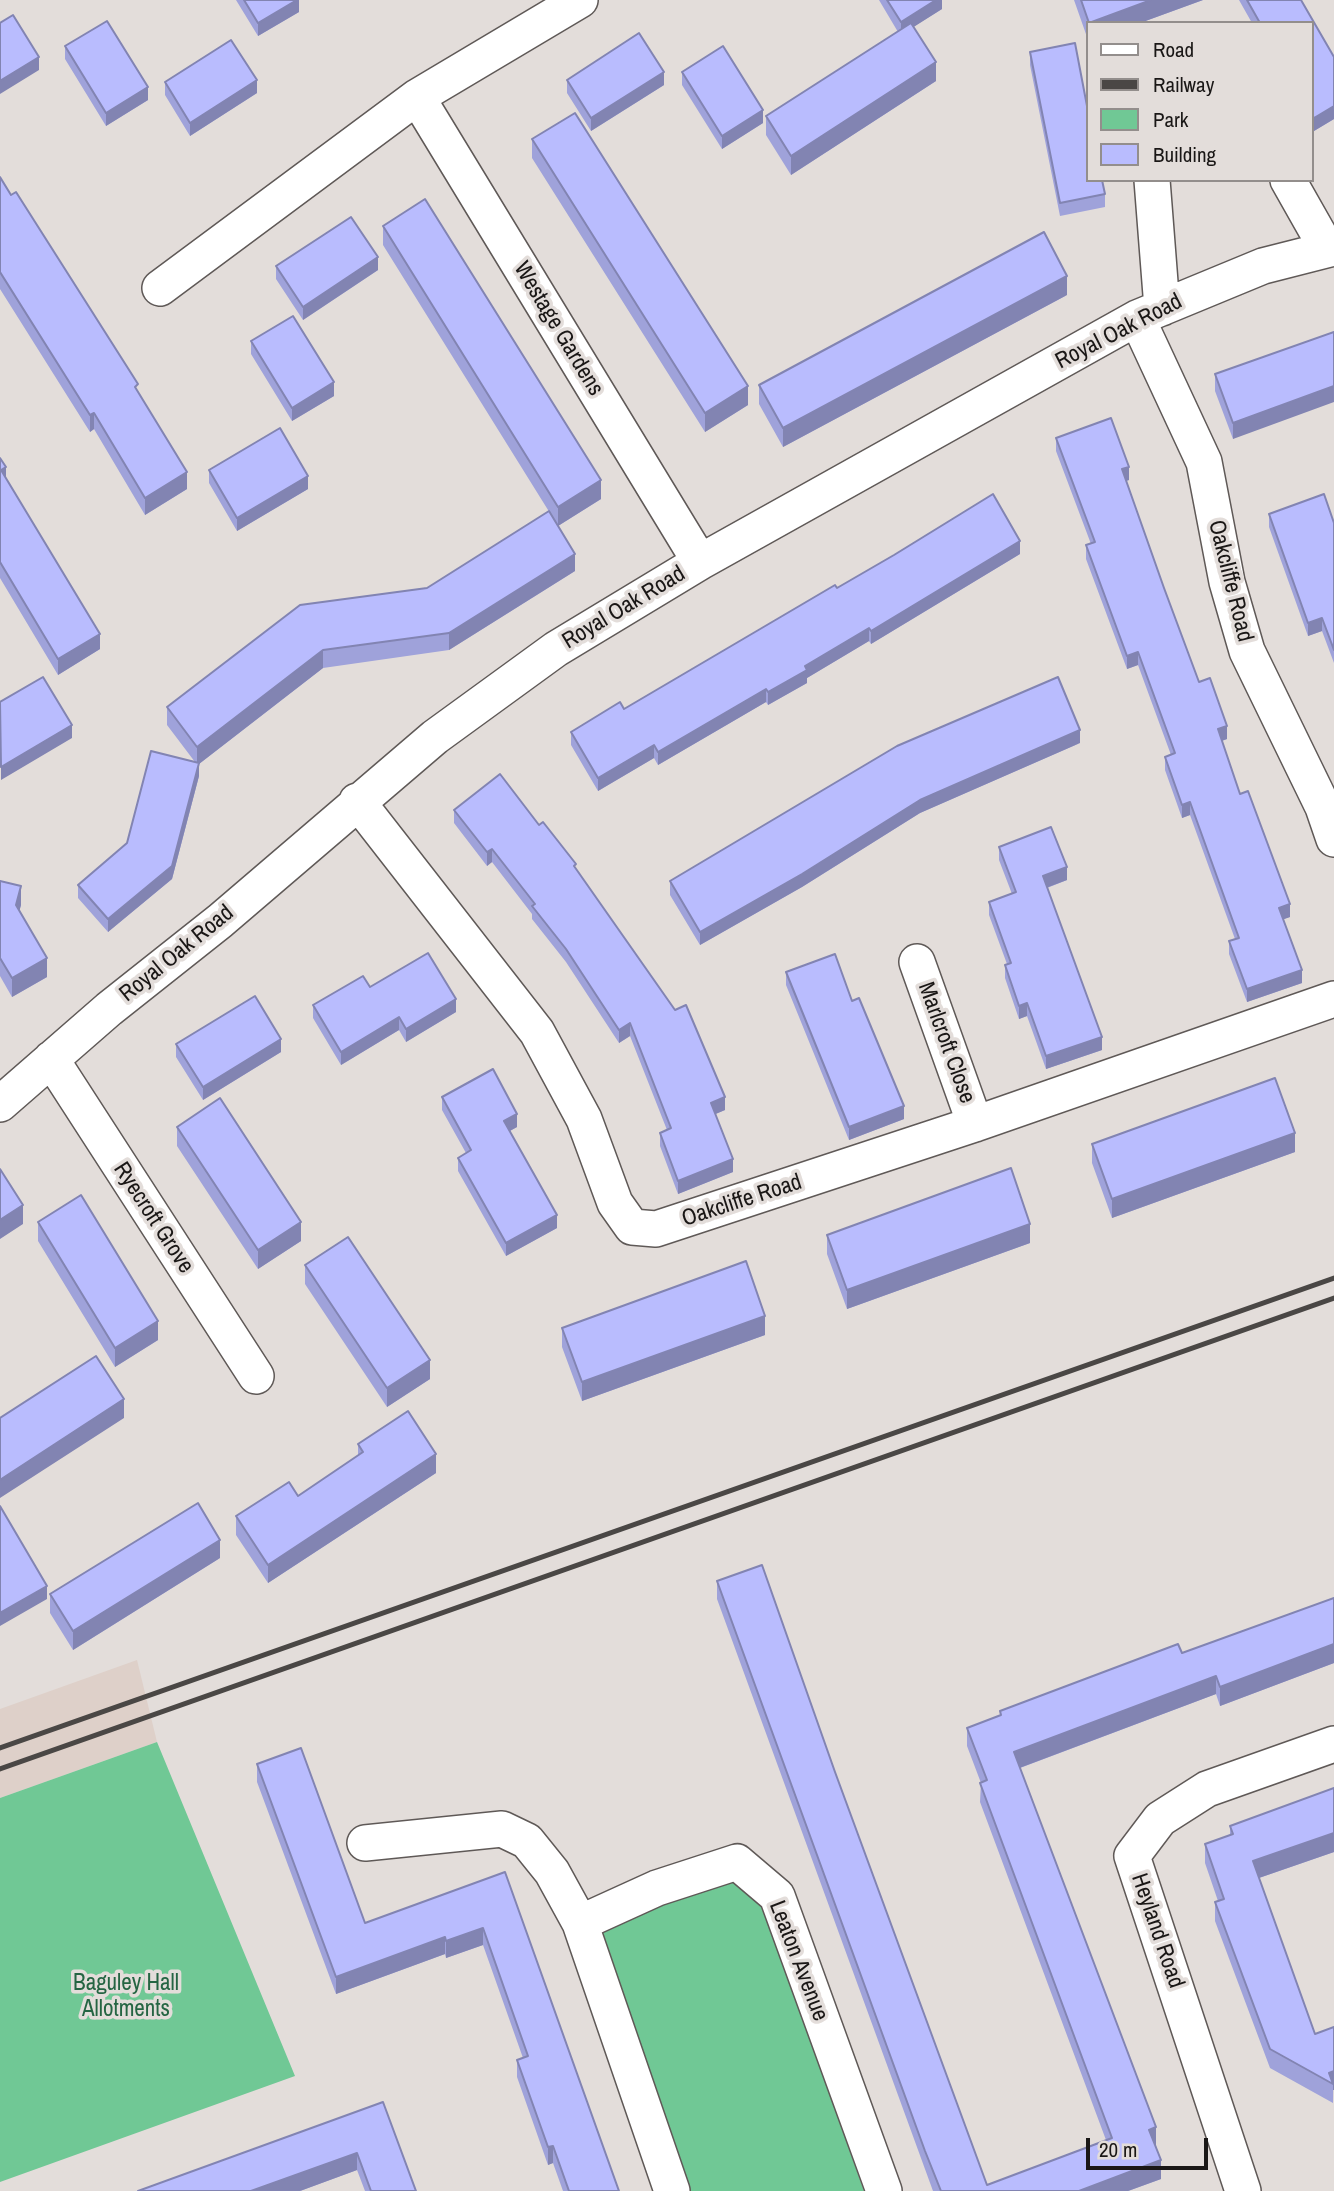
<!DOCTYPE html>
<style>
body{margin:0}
#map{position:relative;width:1334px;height:2191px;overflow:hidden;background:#e3ddda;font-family:"Archivo Narrow",sans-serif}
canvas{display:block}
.legend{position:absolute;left:1086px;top:21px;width:228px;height:161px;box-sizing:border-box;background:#e3ddda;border:2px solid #938e8c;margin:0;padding:9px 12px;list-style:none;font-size:21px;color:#1a1716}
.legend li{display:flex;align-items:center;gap:14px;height:35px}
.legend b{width:35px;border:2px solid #938e8c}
.scale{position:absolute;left:1086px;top:2138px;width:122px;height:32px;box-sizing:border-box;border:4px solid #1a1716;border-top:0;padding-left:9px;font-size:21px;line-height:24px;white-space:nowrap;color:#1a1716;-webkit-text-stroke:5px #e3ddda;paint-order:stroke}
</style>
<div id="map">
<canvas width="1334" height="2191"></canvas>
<ul class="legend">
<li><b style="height:9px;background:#fff"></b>Road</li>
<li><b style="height:9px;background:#4a4745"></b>Railway</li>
<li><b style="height:19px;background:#70c895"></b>Park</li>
<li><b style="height:19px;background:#b9bcfe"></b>Building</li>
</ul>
<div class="scale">20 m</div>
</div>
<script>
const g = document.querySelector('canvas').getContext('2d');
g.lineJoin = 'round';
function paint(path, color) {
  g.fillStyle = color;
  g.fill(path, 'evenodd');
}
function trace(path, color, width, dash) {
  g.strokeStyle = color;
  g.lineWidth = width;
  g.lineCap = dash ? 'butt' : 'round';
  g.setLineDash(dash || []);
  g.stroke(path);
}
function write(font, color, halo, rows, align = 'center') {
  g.font = font + ' "Archivo Narrow",sans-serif';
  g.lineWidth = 7;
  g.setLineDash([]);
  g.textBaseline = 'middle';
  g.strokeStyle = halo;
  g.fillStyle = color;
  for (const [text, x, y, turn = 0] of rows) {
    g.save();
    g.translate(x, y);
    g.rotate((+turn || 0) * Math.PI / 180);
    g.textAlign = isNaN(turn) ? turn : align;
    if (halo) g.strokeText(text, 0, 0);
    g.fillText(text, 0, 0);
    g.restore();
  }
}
const built = new Path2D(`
 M137,1660L157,1742L0,1798V1709Z`);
const green = new Path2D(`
 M157,1742L295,2076L0,2182V1798Z
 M752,1875L864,2191H679L593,1917Z`);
const minor = new Path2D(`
 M417,97L700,562
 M1152,180L1162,308
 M1288,180L1327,249
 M160,288L417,97L580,0
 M1137,318L1204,462L1227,582L1247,651L1323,807L1334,839
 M357,801L537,1032L584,1119L615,1203L632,1227L656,1229L975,1124L1334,999
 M917,962L975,1124
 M51,1059L256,1376
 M0,1104L109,1009L220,921L435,737L556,649L700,562L1137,318L1263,266L1334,248
 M365,1843L502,1829L527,1841L552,1872L580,1923
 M672,2191L580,1923L657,1888L737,1862L777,1896L884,2191
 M1243,2191L1132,1856L1160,1819L1207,1789L1334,1744`);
const rail = new Path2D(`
 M0,1748L1334,1278
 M0,1769L1334,1298`);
const wall = new Path2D(`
 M236,0H299V12L258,36Z
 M879,0H942V9L913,27L936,81L791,175L766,135V116L898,32Z
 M1074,0H1203L1140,23H1087V37Z
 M1239,0H1301L1334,57V119L1314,131L1311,126V23H1252Z
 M65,46L148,100L106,126L65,59Z
 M1030,52L1105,194V207L1060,216L1030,65Z
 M682,72L763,123L722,149L682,85Z
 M567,80L664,85L591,131L567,93Z
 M165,82L257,93L190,136L165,95Z
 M532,139L748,405L705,432L532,158Z
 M0,177L138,393L187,489L145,515L94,429L90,432L0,289Z
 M383,226L601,499L558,526L383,245Z
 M276,266L378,270L303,320L276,279Z
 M1067,295L783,447L759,404V385Z
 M1334,332L1233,439L1215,391V374Z
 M251,341L334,396L292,421L251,354Z
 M1056,438L1129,480L1126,481L1164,588L1199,682L1227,739L1222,741L1240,794L1290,917L1283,919L1302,983L1247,1002L1229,954V941L1235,939L1190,815L1182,818L1165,770V757L1171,755L1138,665L1127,669L1086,559V545L1091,544L1056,451Z
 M0,458L6,478L100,649L58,675L0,578Z
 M209,470L308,489L237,531L209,483Z
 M1269,514L1334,523V663L1322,631L1308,636L1269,527Z
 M1020,554L871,644L869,641L807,678V683L768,705L766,702L658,765L654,758L598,791L571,745V732L624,709L837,588Z
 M575,571L449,650L323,668L199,764V776L172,879L108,932L78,898V885L127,843L195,762L167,725V707L300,605Z
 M1080,743L920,813L802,887L700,945L670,895V881Z
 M454,810L539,825L576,869L725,1110L715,1114L733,1172L678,1194L660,1146V1133L667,1130L630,1036L619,1043L566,962L532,919V914L492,862L487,866L454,823Z
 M999,847L1067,880L1047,888L1102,1050L1046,1069L1027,1016L1019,1019L1005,978V965L1007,964L989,915V902L1012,894L999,860Z
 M0,881L21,905L19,911L47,977L12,997L0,976Z
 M786,972L852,1001L904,1119L849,1140L786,985Z
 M370,987L456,1012L406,1042L399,1030L341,1065L313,1018V1005Z
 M176,1044L281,1052L203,1100L176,1057Z
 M442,1097L517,1127L510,1131L557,1228L506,1256L458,1171V1158L466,1153L442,1110Z
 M177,1127L301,1241L258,1269L177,1146Z
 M1092,1144L1295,1152L1112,1218L1092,1163Z
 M38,1222L158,1340L115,1367L38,1241Z
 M827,1235L1030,1243L847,1309L827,1254Z
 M305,1265L430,1379L387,1407L305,1284Z
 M562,1328L765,1335L582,1401L562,1347Z
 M358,1444L436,1473L268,1583L236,1535V1516L298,1496L358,1456Z
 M220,1558L73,1650L50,1613V1594Z
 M717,1581L835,1772L987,2185L1106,2140L980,1802L981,1783L967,1746V1728L1000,1715V1711L1182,1653L1334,1598V1663L1220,1706L1216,1694L1020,1768L1156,2145L1161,2179L1128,2191H933L717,1599Z
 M257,1764L365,1923L505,1872L619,2191H563L553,2163L548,2165L517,2077V2060L523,2058L483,1945L446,1958L445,1954L336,1994L257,1782Z
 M1334,1788V1852L1259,1878L1315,2034L1334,2027L1333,2103L1270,2068L1215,1921V1902L1218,1901L1205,1863V1844L1230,1835V1826Z
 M383,2102L416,2191H365L357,2170L300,2191Z`);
const shadedWall = new Path2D(`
 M297,0H299V12L258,36V23Z
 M936,0H942V9L901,35V22Z
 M1151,0H1203L1140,23H1089Z
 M39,57V70L0,94V81Z
 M936,62V81L791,175V156Z
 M664,72V85L591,131V118Z
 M257,80V93L190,136V123Z
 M148,87V100L106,126V113Z
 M1334,106V119L1314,131V118Z
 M763,110V123L722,149V136Z
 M378,257V270L303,320V307Z
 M1067,276V295L783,447V428Z
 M334,382V396L292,421V408Z
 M748,386V405L705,432V413Z
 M1334,386V402L1233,439V423Z
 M94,413V429L90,432V415Z
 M6,467V483L1,470Z
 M1129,467V480L1122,482V469Z
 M187,472V489L145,515V498Z
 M308,476V489L237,531V518Z
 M601,480V499L558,526V507Z
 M1020,541V554L871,644V631Z
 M575,554V571L449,650V633Z
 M1322,618V631L1308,636V623Z
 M869,628V641L807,678V683L768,705V692L805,666Z
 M100,634V649L58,675V659Z
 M323,650V668L199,764V776L172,879L108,932V919L197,765V747Z
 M1138,652V665L1127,669V656Z
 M766,689V702L658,765V752Z
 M72,725V738L1,780V767Z
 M1227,726V739L1218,742V729Z
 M1080,730V743L920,813L802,887L700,945V932L920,800Z
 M654,745V758L598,791V778Z
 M1190,802V815L1182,818V805Z
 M492,849V862L487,866V852Z
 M1067,867V880L1043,889V876Z
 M21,886V905L16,924V905Z
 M1290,904V917L1279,921V908Z
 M47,958V977L12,997V978Z
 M1302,970V983L1247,1002V989Z
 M456,999V1012L406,1042V1029Z
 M1027,1003V1016L1019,1019V1006Z
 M399,1017V1030L341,1065V1052Z
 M630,1023V1036L619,1043V1030Z
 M1102,1037V1050L1046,1069V1056Z
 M281,1039V1052L203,1100V1087Z
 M725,1097V1110L711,1116V1103Z
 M904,1106V1119L849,1140V1127Z
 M517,1114V1127L504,1134V1121Z
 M1295,1133V1152L1112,1218V1199Z
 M733,1159V1172L678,1194V1181Z
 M23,1205V1224L0,1239V1220Z
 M557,1215V1228L506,1256V1243Z
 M301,1222V1241L258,1269V1250Z
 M1030,1224V1243L847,1309V1290Z
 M765,1316V1335L582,1401V1382Z
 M158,1321V1340L115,1367V1348Z
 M430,1360V1379L387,1407V1388Z
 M124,1399V1418L0,1498V1480Z
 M436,1454V1473L268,1583V1565Z
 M220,1540V1558L73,1650V1631Z
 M47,1586V1599L0,1626V1613Z
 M1334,1644V1663L1220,1706V1687Z
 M1216,1676V1694L1014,1770V1752Z
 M1334,1833V1852L1253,1880V1861Z
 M483,1928V1945L446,1958V1941Z
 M445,1937V1954L336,1994V1977Z
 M1334,2071V2090H1333V2084L1329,2073Z
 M1156,2127V2145L1149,2148V2130Z
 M553,2146V2163L548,2165V2147Z
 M357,2153V2170L300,2191H251Z
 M1161,2160V2179L1128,2191H1079Z`);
const building = new Path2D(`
 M244,0H297L258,23Z
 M887,0H936L901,22Z
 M1081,0H1151L1089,23Z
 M1247,0H1301L1334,57V106L1314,118L1311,113V23H1260Z
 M13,15L39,57L0,81V23Z
 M107,21L148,87L106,113L65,46Z
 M911,23L936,62L791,156L766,116Z
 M639,33L664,72L591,118L567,80Z
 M231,40L257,80L190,123L165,82Z
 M1075,43L1087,106V180H1102L1105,194L1060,203L1030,52Z
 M723,46L763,110L722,136L682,72Z
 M575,113L748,386L705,413L532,139Z
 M0,177L11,195L16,192L138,384L135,387L187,472L145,498L94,413L90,415L0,272Z
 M425,199L601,480L558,507L383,226Z
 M351,217L378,257L303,307L276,266Z
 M1044,232L1067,276L783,428L759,385Z
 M293,316L334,382L292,408L251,341Z
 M1334,332V386L1233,423L1215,374Z
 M1111,418L1129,467L1122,469L1164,588L1199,682L1210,678L1227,726L1218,729L1240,794L1248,791L1290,904L1279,908L1302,970L1247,989L1229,941L1239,938L1190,802L1182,805L1165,757L1175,753L1138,652L1127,656L1086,545L1095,542L1056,438Z
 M280,428L308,476L237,518L209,470Z
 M0,458L6,467L1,470L100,634L58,659L0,562Z
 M993,494L1020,541L871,631L869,628L805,666L807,670L768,692L766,689L658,752L654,745L598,778L571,732L620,702L624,709L835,585L837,588L894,555Z
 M1324,494L1334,523V650L1322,618L1308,623L1269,514Z
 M549,511L575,554L449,633L323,650L197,747L167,707L300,605L427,588Z
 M43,677L72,725L1,767L0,702Z
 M1058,677L1080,730L920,800L802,874L700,932L670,881L897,746Z
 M151,751L199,763L172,866L108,919L78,885L127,843Z
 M500,774L539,825L543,822L576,864L574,866L675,1010L686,1005L725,1097L711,1103L733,1159L678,1181L660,1133L671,1128L630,1023L619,1030L566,949L532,906L535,904L492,849L487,852L454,810Z
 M1051,827L1067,867L1043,876L1102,1037L1046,1056L1027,1003L1019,1006L1005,965L1011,963L989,902L1016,892L999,847Z
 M0,881L21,886L16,905L47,958L12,978L0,958Z
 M428,953L456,999L406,1029L399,1017L341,1052L313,1005L363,976L370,987Z
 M835,954L852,1001L859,998L904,1106L849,1127L786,972Z
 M255,996L281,1039L203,1087L176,1044Z
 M493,1069L517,1114L504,1121L557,1215L506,1243L458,1158L471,1150L442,1097Z
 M1275,1078L1295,1133L1112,1199L1092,1144Z
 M220,1098L301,1222L258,1250L177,1127Z
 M1011,1168L1030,1224L847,1290L827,1235Z
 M0,1169L23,1205L0,1220Z
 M81,1195L158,1321L115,1348L38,1222Z
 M348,1237L430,1360L387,1388L305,1265Z
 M746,1261L765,1316L582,1382L562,1328Z
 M96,1356L124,1399L0,1480V1418Z
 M408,1411L436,1454L268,1565L236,1516L289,1482L298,1496L363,1452L358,1444Z
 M198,1503L220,1540L73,1631L50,1594Z
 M0,1506L47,1586L0,1613Z
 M762,1565L835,1772L987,2185L1112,2138L980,1783L987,1780L967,1728L1001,1715L1000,1711L1178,1644L1182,1653L1334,1598V1644L1220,1687L1216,1676L1014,1752L1156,2127L1149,2130L1161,2160L1079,2191H941L925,2151L717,1581Z
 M301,1748L365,1923L505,1872L619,2191H569L553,2146L548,2147L517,2060L528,2056L483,1928L446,1941L445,1937L336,1977L257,1764Z
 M1334,1788V1833L1253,1861L1315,2034L1334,2027V2071L1329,2073L1333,2084L1270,2049L1215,1902L1224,1899L1205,1844L1233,1834L1230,1826Z
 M383,2102L416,2191H371L357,2153L251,2191H138Z`);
const streetNames = [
 ["Westage Gardens",558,329,59],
 ["Royal Oak Road",1119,332,-27],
 ["Oakcliffe Road",1230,581,76],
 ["Royal Oak Road",624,608,-31],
 ["Royal Oak Road",177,954,-39],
 ["Marlcroft Close",946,1043,70],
 ["Oakcliffe Road",742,1201,-18],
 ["Ryecroft Grove",153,1218,57],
 ["Heyland Road",1157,1931,71],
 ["Leaton Avenue",798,1961,69]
];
const parkNames = [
 ["Baguley Hall",126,1984],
 ["Allotments",126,2010]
];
paint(built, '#ded0c9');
paint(green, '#70c895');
trace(minor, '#5f5957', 38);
trace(minor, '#fff', 35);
trace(rail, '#4a4745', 5);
paint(wall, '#9fa2da');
paint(shadedWall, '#8284b2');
paint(building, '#b9bcfe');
trace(building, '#8284b2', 2);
write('23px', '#1a1716', '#e3ddda', streetNames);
write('23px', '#256543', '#e3ddda', parkNames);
</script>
